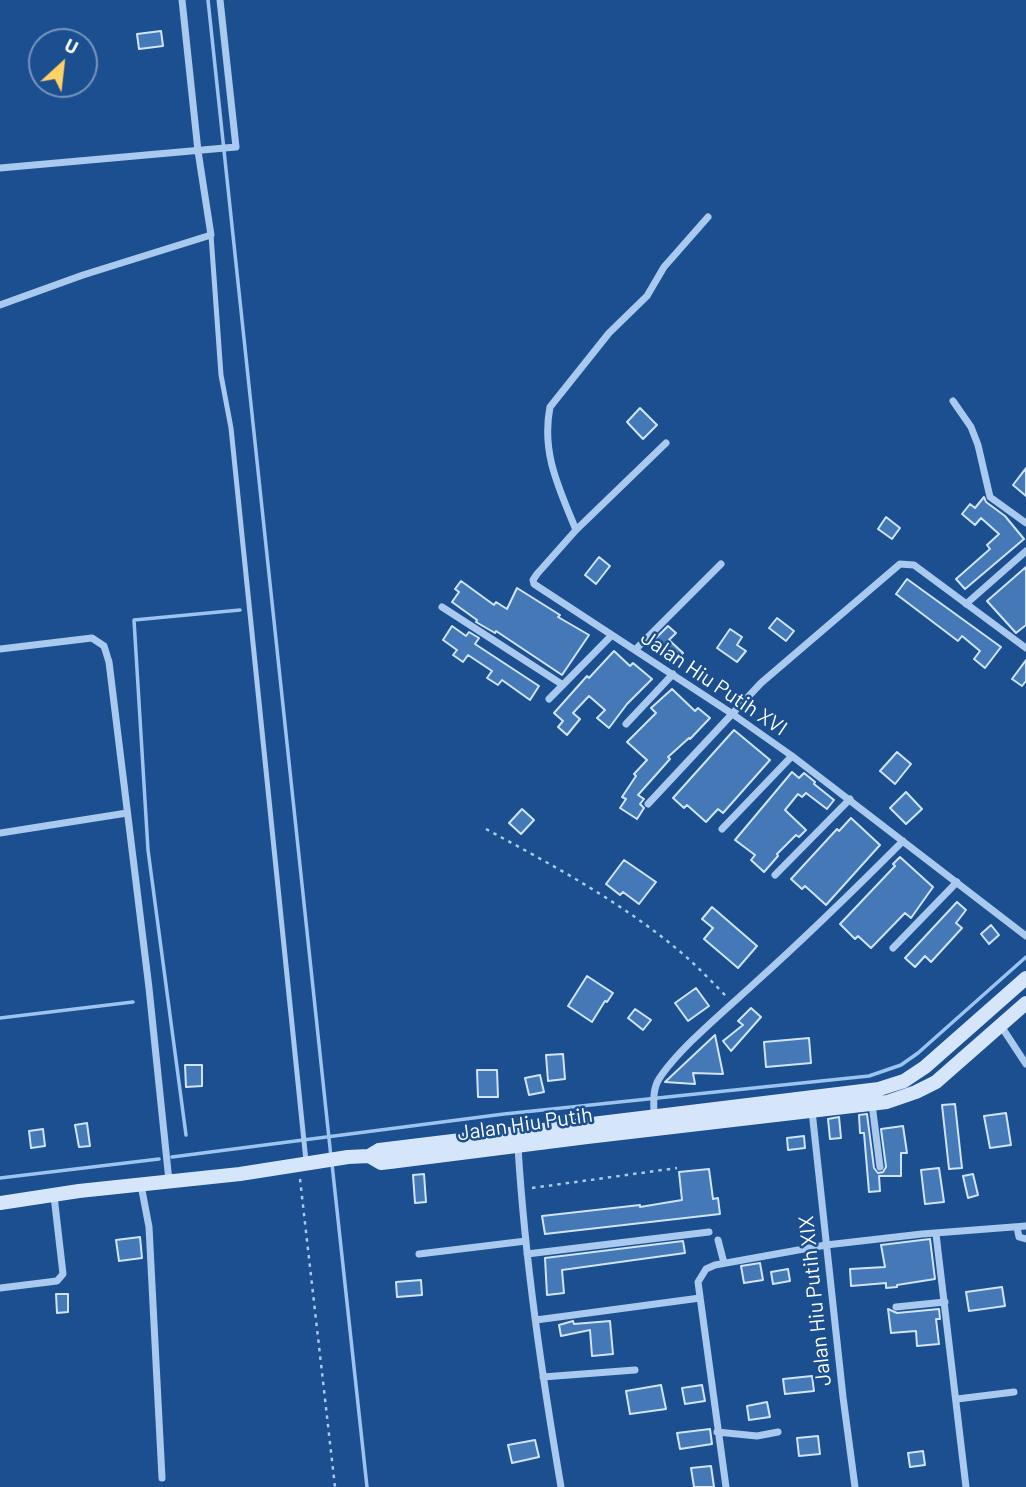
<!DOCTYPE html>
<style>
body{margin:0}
#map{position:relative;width:1026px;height:1487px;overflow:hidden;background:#1b4f8f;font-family:Barlow,sans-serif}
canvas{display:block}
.north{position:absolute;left:28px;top:28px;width:70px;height:70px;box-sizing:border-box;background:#1b4f8f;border:2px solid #7695bc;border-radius:50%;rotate:27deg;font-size:19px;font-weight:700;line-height:28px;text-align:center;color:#fff}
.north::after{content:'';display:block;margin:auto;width:24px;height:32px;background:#ffd166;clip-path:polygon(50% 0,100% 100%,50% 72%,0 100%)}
</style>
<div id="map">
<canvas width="1026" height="1487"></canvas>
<div class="north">U</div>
</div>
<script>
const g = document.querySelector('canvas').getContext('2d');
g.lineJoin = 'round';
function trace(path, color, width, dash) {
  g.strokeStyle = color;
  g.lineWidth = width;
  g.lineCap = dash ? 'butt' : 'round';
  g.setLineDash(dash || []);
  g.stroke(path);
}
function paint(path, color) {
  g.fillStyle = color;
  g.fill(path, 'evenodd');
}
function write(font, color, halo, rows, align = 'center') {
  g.font = font + ' Barlow,sans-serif';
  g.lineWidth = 5;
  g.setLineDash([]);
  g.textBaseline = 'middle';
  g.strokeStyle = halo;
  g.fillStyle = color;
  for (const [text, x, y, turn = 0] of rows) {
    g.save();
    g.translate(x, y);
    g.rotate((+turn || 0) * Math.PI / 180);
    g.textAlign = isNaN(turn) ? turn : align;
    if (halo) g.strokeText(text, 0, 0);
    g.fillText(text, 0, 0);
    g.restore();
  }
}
const stream = new Path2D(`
 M208,0L331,1157
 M0,1018L133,1002
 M186,1135L148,850L134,620L240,610
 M172,1157L504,1114L869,1076L901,1065L918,1053L1026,957
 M332,1164L367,1487
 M0,1178L159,1159`);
const building = new Path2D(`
 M161,31L163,46L139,49L137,34Z
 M640,408L657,425L643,439L627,422Z
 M1026,468V496L1013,485Z
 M984,497L986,502L1005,516L1024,539L965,589L956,579L990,549L987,545L999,534L981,518L975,525L962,514L970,504L975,508Z
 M886,517L900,528L892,539L878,529Z
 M599,557L610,566L596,584L585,575Z
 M1026,567V625L1016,633L987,601Z
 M907,579L1001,647L985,668L974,659L980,651L962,636L958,641L896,594Z
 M461,581L494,605L496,602L507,609L517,588L560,615L558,617L589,635L562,675L496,631L495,633L476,622L477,620L452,602L459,592L455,589Z
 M777,618L794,631L786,641L769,628Z
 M452,626L466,636L469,632L479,638L475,644L539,686L530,700L502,680L498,685L487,678L492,671L468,655L463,662L453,655L457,650L443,640Z
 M668,626L676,633L669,640L683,653L672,664L650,644Z
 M730,629L742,637L737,645L746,651L737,662L717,648Z
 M614,651L630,666L633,663L652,679L627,704L609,728L597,718L605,710L589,696L573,713L580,719L567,735L558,727L563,721L554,713L587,676L589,678Z
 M1026,660V681L1022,686L1012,679Z
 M672,689L695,711L698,708L710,718L690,739L689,738L668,757L670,759L638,795L644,799L640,804L644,808L637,819L620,808L626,799L622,797L636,776L634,774L647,760L627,742L656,713L651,708Z
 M734,730L770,760L723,813L718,809L706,822L687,805L684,808L673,798Z
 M897,752L911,764L895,784L880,771Z
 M792,772L799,778L804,773L815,782L814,784L834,800L827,809L806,793L802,797L798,794L785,810L806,830L799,837L796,835L777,854L778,856L764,872L751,860L755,855L735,840Z
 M906,792L922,809L906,824L890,808Z
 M522,809L534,820L521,834L509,823Z
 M851,818L880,845L826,905L805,886L802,889L791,879L837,829L839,831Z
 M900,857L933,887L911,918L905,913L871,948L858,936L855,939L840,924L895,866L893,864Z
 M624,860L656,882L639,904L623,892L620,895L606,884Z
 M957,902L966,910L956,923L962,928L931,962L925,956L915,967L905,958Z
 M712,907L757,946L738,968L704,939L713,928L702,919Z
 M991,925L999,935L989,944L981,934Z
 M587,976L613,993L607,1002L605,1001L592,1022L568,1006Z
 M696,988L709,1006L688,1021L675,1003Z
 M751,1008L761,1017L731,1051L723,1041L743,1025L738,1021Z
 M635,1009L651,1020L643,1030L628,1018Z
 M715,1035L723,1074L693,1073L695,1084L665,1082Z
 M809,1038L811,1063L766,1067L764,1042Z
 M563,1054L565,1079L548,1081L546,1055Z
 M185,1065H202V1086L186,1087Z
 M477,1070H497L498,1097H478Z
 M540,1075L544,1092L529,1095L525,1078Z
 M955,1104L962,1168L949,1169L942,1105Z
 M1006,1113L1011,1145L990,1148L984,1116Z
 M867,1114L874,1168L878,1173L883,1172L886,1167L881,1129L903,1126L907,1153H901V1176H879L880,1191L869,1192L864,1133H860L859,1115Z
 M839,1117L841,1138L830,1139L828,1119Z
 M87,1123L90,1146L79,1147L75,1125Z
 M43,1129L45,1146L31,1148L29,1131Z
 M804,1136L805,1148L788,1150L787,1138Z
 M939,1168L944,1202L925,1204L921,1170Z
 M709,1169L713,1199L718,1198L720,1214L545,1234L542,1216L640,1205V1207L682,1200L679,1172Z
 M424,1174L426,1202L415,1203L413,1175Z
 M973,1174L978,1195L968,1198L963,1176Z
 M140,1237L142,1258L119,1261L116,1240Z
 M930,1239L935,1279L897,1285V1287L886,1288V1283L851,1286L850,1269L885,1267L881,1245Z
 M683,1241L685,1253L562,1270L564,1293L547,1295L545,1258Z
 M760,1263L763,1280L744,1283L741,1266Z
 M788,1269L790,1281L773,1284L771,1272Z
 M421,1280L422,1295L397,1297L396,1282Z
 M1002,1287L1005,1306L969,1311L966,1292Z
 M56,1294H68V1312L57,1313Z
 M888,1309L897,1313L939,1309L940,1319H936L939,1344L917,1346L916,1331L891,1333Z
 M573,1321L574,1324L610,1321L613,1354L592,1356L590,1330L561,1336L559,1325Z
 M812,1376L814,1391L785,1394L783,1379Z
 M661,1385L666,1409L630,1414L626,1391Z
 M702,1385L705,1401L685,1404L682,1388Z
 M767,1402L770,1417L749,1420L747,1406Z
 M710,1429L712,1444L680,1449L677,1433Z
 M818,1436L820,1454L799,1456L797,1438Z
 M535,1440L539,1457L512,1463L508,1445Z
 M923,1451L925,1465L910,1467L908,1453Z
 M711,1466L714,1487H694L691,1468Z`);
const path = new Path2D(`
 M486,829C554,866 625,904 684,955C699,968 712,982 726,996
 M300,1179L335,1487
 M532,1188L677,1168`);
const lane = new Path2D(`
 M211,235L221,375L231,428L306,1161`);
const street = new Path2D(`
 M0,168L236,147L220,0
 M0,305L83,275L211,235L198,151L182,0
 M953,401L971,427L978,445L990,497L1026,523
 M666,443L576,530L537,574L533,580L534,584L731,713L792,756L1026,936
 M576,530C559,488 541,453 550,407L609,333L647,296L664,267L708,217
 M966,604L1026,551
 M442,607L563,685
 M0,649L92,638L104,646L109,662L149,988L169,1181
 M635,650L721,564
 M549,699L612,635
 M626,724L673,674
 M648,804L761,683L900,564L914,565L1026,648
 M722,829L792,756
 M0,833L127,813
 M775,875L850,799
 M893,948L957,882
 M1001,1026L1026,1064
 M872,1104L880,1167
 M812,1111L843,1397L855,1487
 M654,1116C654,1104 652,1090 659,1079C679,1048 728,1008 757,981C807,936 855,889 903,841
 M518,1147C525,1261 542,1375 561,1487
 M141,1185L149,1227L162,1478
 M1017,1227L1019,1237L1026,1239
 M936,1234L966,1487
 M718,1240L724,1263
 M419,1254L526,1241
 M527,1254L709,1232
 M0,1288L57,1281L63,1274L54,1196
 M896,1307L945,1302
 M536,1320L700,1298
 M543,1377L635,1370
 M957,1399L1014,1392
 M717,1432L757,1436L778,1432
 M726,1487L698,1282L706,1269L715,1265L826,1245L922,1234L1026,1226`);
const secondary = new Path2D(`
 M369,1156L379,1150L879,1089L904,1081L925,1067L1026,978
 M0,1203L79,1191L240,1174L348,1157L369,1156L381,1163L390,1162L587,1137L887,1102L916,1092L936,1082L1026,1003`);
const streetNames = [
 ["Jalan Hiu Putih XVI",714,683,34],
 ["Jalan Hiu Putih",525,1124,-8],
 ["Jalan Hiu Putih XIX",815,1301,-96]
];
trace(stream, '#9cc4f0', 3.5);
paint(building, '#4478b7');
trace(building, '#cfe3fa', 2);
trace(path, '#a9c9ee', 2.5, [3.5, 5]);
trace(lane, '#a9c9ee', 5);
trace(street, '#a9c9ee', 7);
trace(secondary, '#d6e6fa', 14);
write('21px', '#fff', '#1b4f8f', streetNames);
</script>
